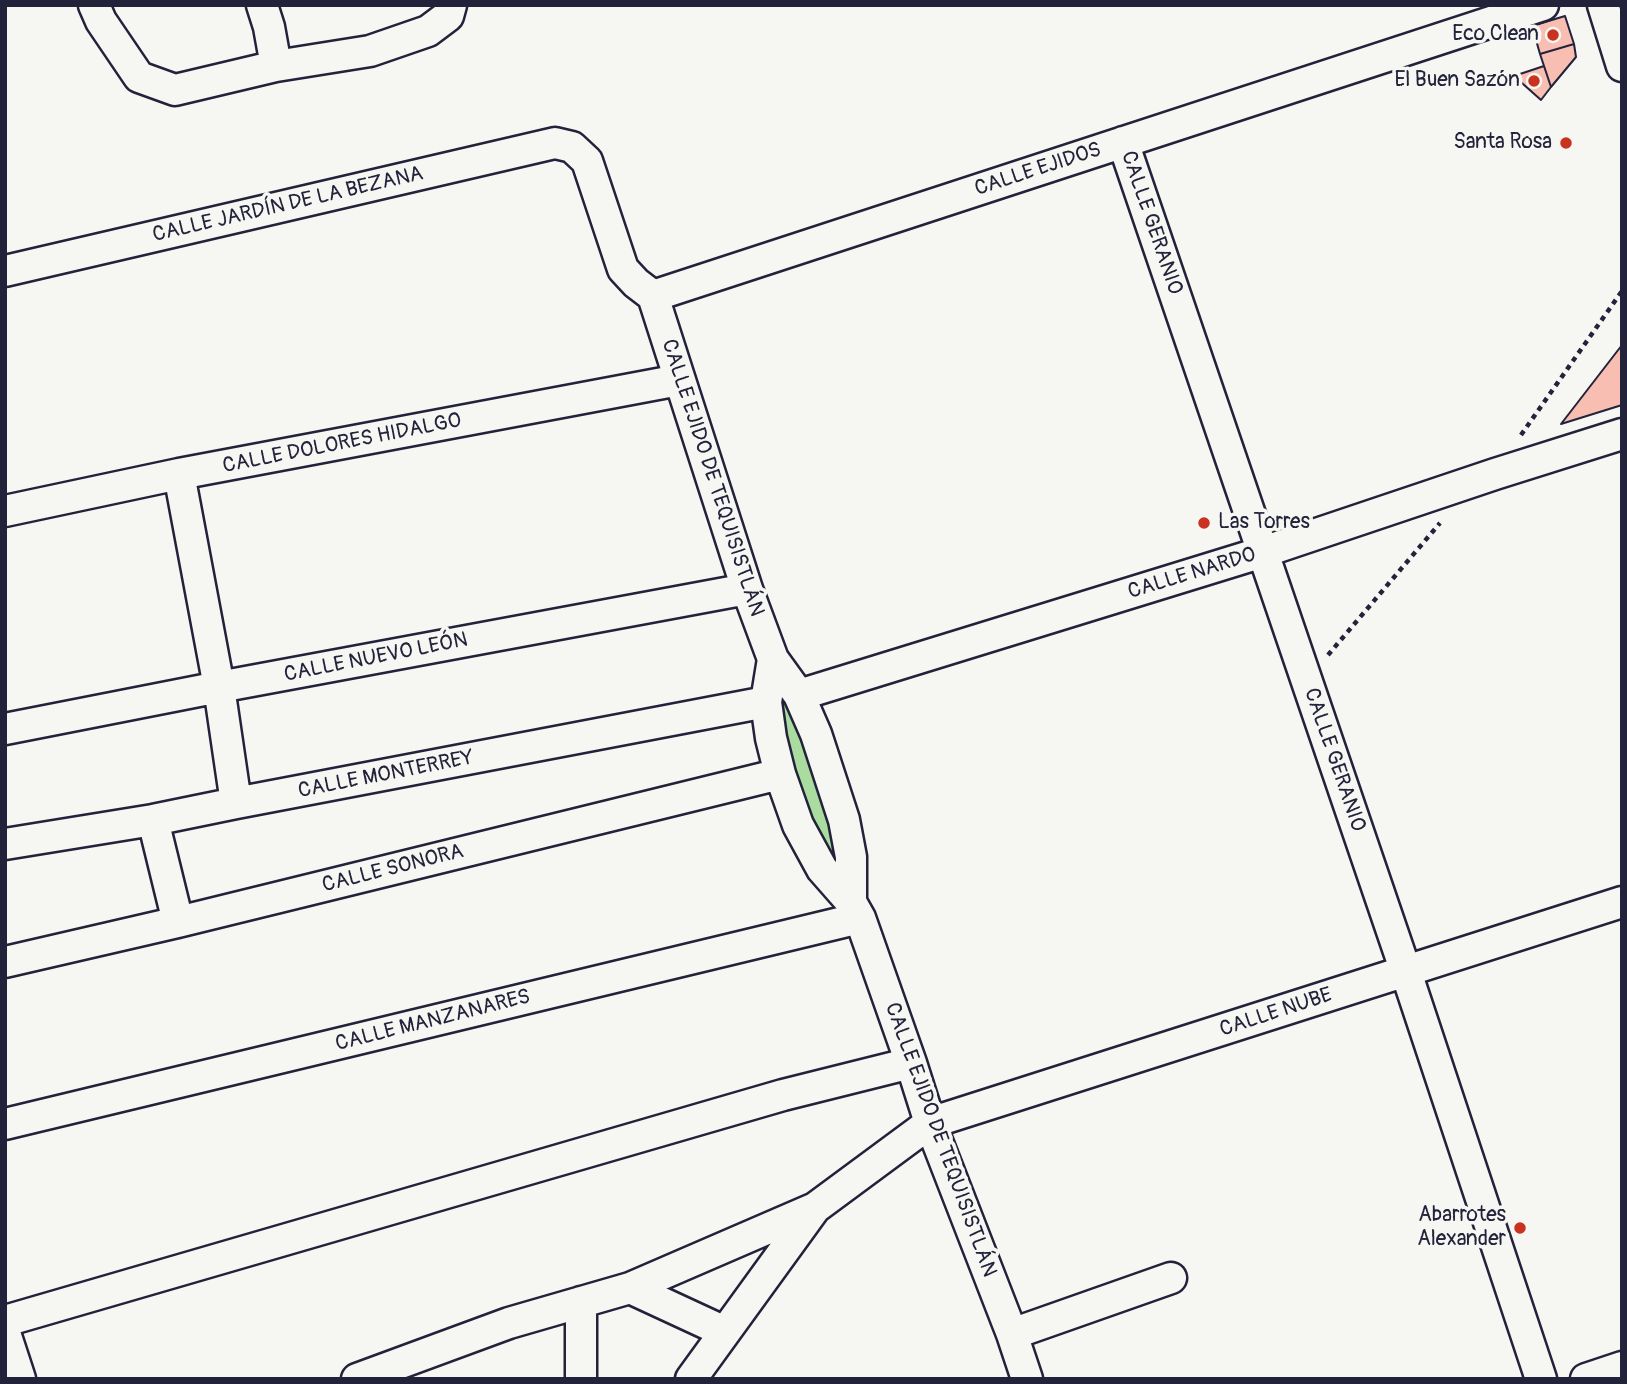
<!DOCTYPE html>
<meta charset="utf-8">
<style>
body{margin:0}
#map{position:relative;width:1627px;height:1384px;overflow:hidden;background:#f6f6f2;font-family:Pangolin,sans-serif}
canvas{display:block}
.frame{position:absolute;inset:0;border:7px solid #22223b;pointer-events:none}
</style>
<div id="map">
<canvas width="1627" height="1384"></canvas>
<div class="frame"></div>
</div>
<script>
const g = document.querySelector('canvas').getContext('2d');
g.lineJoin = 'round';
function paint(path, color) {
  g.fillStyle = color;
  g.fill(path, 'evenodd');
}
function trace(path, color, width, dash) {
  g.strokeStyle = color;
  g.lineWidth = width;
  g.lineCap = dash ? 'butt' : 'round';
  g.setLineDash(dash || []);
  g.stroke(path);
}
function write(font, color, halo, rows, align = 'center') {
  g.font = font + ' Pangolin,sans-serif';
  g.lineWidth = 7;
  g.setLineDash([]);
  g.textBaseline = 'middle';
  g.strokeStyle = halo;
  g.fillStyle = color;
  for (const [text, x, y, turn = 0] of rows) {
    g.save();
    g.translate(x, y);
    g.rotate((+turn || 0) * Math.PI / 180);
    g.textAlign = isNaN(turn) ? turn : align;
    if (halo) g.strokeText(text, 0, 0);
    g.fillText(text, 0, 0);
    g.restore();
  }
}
const green = new Path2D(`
 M791,701L842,860L834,867L795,789L779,706Z`);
const building = new Path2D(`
 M1565,16L1574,44L1540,54L1532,26Z
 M1574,44L1576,57L1551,87L1540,54Z
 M1544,66L1551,87L1541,100L1514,76Z
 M1622,345V405L1561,424Z`);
const path = new Path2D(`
 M1521,435L1622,291
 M1328,655L1440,523`);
const minor = new Path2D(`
 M94,5L101,21L139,77L175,90L276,66
 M262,5L269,27L276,66L370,51L428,31L448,16L451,5
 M1603,5L1622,66
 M1123,142L1406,972L1541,1379
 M5,271L555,143L572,147L587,161L623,269L636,283L653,296
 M653,296L1543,5
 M653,296L747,589L773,659L799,695L816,734L844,820L851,857V902
 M179,474L219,687L236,803
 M5,511L179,474L679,380
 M773,659L766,702L771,738L780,774L798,825L822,869L851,902L860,918L911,1063L930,1123L1012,1334L1027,1379
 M799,695L1263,552L1495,474L1622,434
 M5,729L219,687L747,589
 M153,820L178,922
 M5,844L153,820L236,803L766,702
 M5,962L178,922L780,774
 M5,1124L860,918
 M630,1288L725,1332
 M581,1302V1379
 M5,1321L783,1095L911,1063
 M5,1333L20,1379
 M1012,1334L1171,1278
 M357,1379L509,1323L630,1288L815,1208
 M691,1379L815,1208L930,1123L1622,902
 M1586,1379L1622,1367`);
const markers = [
 [1553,35,7,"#c8321e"],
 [1534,81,7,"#c8321e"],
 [1566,143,7,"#c8321e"],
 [1204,523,7,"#c8321e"],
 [1520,1228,7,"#c8321e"]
];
const poiNames = [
 ["Eco Clean",1539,35],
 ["El Buen Sazón",1520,81],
 ["Santa Rosa",1552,143],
 ["Las Torres",1218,523,"left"],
 ["Abarrotes",1506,1216],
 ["Alexander",1506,1240]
];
const streetNames = [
 ["CALLE EJIDOS",1038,170,-18],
 ["CALLE JARDÍN DE LA BEZANA",288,205,-13],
 ["CALLE GERANIO",1151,223,71],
 ["CALLE DOLORES HIDALGO",342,444,-11],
 ["CALLE EJIDO DE TEQUISISTLÁN",712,478,72],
 ["CALLE NARDO",1192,574,-17],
 ["CALLE NUEVO LEÓN",376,658,-11],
 ["CALLE GERANIO",1334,760,71],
 ["CALLE MONTERREY",386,775,-11],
 ["CALLE SONORA",393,869,-14],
 ["CALLE NUBE",1276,1013,-18],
 ["CALLE MANZANARES",433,1021,-14],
 ["CALLE EJIDO DE TEQUISISTLÁN",940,1140,70]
];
paint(green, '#a9dc9e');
paint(building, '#f9beb2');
trace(building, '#22223b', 2);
trace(minor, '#22223b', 35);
trace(path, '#22223b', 4.5, [5, 5]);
trace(minor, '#f6f6f2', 30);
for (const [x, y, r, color] of markers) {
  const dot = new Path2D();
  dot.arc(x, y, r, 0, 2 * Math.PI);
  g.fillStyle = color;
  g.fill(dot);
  trace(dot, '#f6f6f2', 2.5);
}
write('21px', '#22223b', '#f6f6f2', poiNames, 'right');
write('21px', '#22223b', '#f6f6f2', streetNames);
</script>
